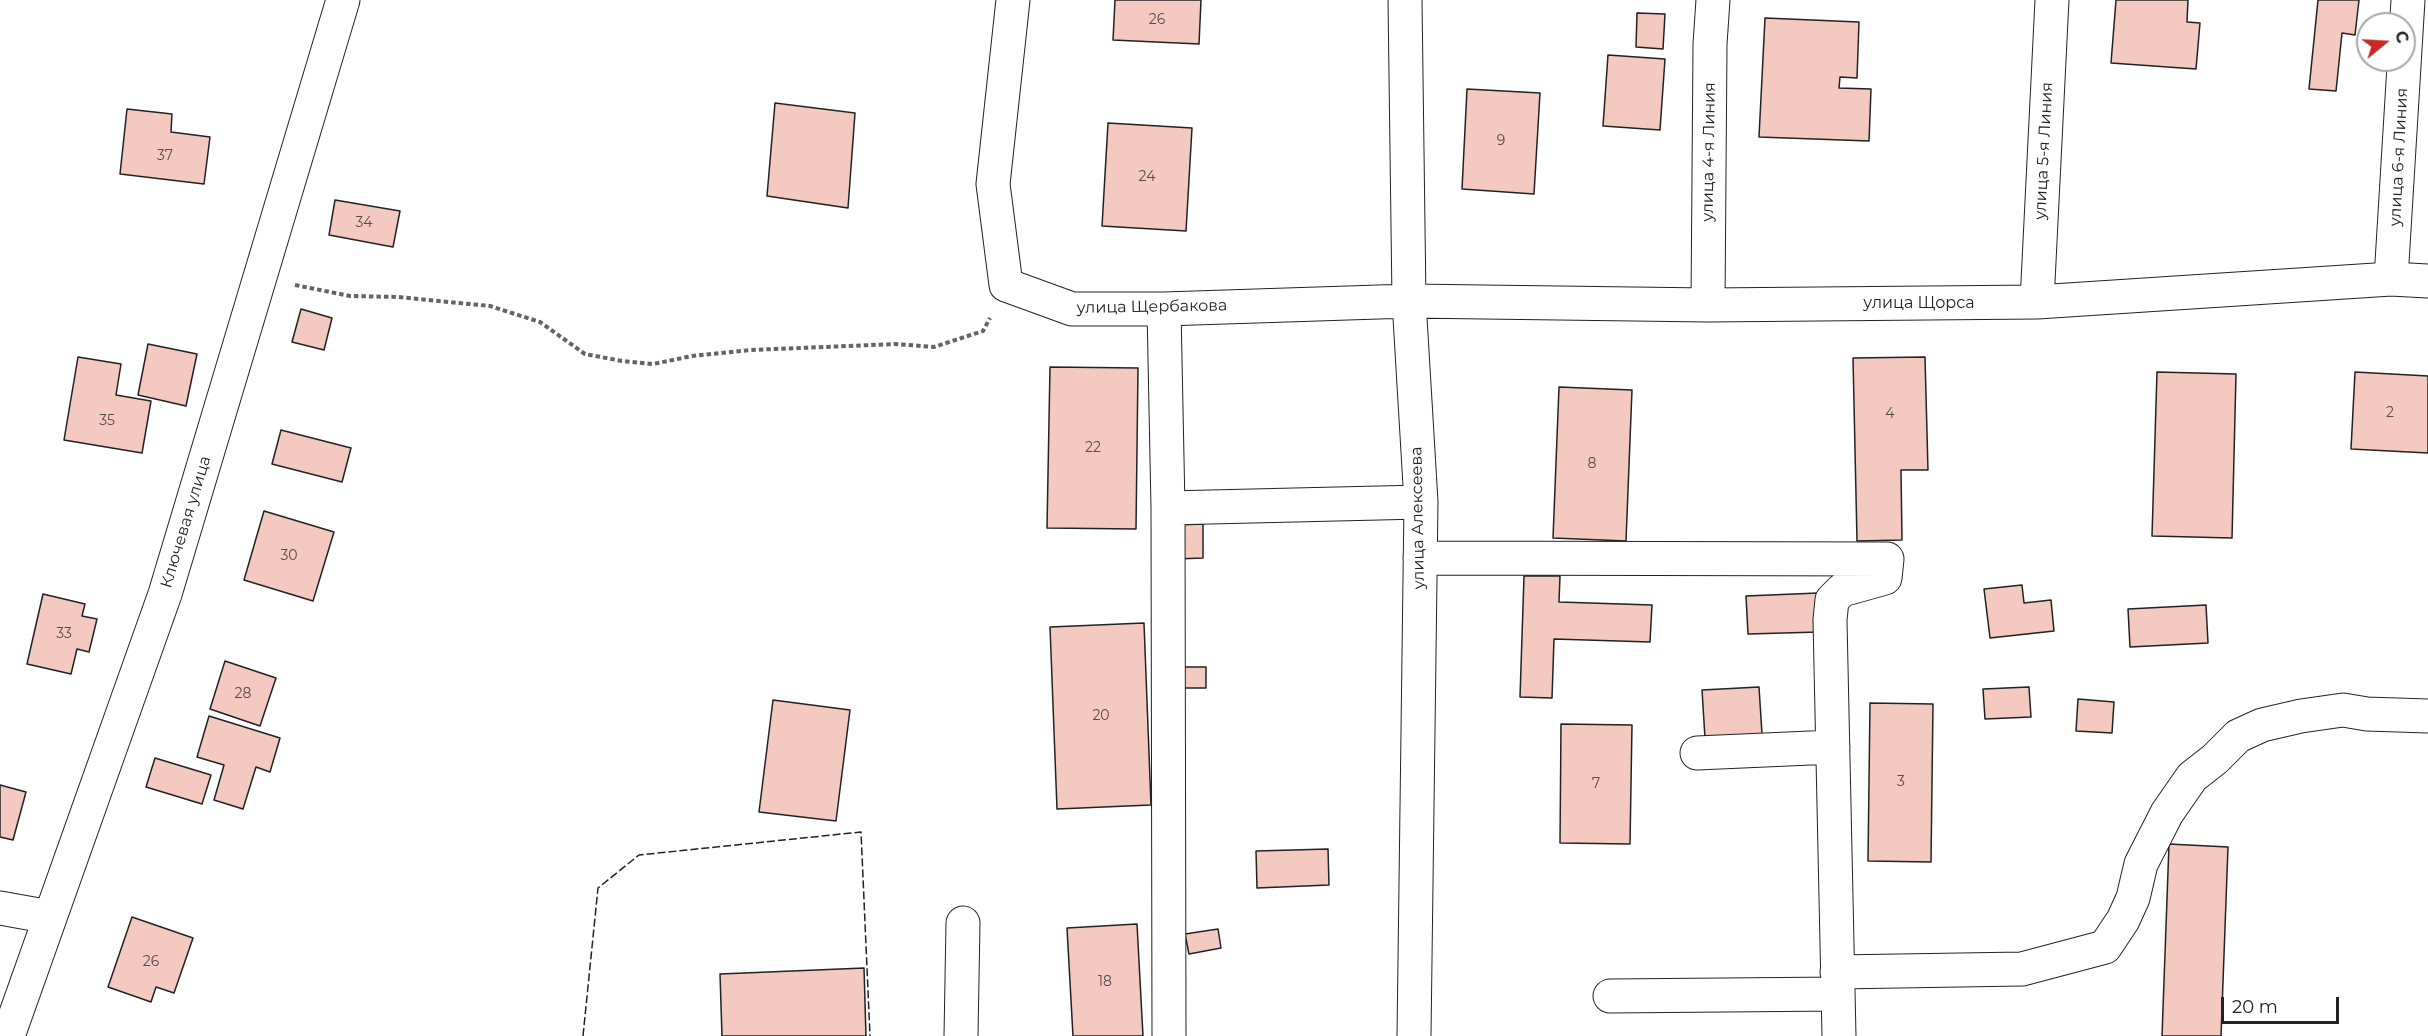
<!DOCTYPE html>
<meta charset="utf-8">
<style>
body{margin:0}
#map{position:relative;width:2428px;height:1036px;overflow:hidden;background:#fff;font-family:Montserrat,sans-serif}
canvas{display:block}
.north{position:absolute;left:2356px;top:12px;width:60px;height:60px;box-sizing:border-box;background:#fff;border:2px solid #a7a7a7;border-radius:50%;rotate:72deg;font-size:16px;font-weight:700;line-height:24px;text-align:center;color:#222}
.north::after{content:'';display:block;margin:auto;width:21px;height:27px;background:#c62828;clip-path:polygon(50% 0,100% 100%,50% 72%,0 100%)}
.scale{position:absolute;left:2221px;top:997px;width:118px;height:27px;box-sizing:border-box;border:3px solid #222;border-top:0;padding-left:8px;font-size:18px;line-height:21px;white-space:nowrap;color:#222;-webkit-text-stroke:4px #fff;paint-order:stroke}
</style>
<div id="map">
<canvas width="2428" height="1036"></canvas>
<div class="north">С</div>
<div class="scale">20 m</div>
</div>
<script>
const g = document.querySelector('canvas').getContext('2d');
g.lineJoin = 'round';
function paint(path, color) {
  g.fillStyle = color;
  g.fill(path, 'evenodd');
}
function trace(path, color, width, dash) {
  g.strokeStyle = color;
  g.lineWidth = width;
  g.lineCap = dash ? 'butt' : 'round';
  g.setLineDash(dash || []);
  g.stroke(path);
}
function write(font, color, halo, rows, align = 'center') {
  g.font = font + ' Montserrat,sans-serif';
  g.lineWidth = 4.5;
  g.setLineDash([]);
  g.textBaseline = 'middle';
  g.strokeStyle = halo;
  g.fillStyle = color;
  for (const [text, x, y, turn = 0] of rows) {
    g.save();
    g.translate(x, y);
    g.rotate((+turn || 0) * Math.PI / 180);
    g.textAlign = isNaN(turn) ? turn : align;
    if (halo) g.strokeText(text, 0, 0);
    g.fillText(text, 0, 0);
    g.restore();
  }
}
const building = new Path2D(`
 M1115,0H1201L1199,44L1113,40Z
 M2116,0H2188L2187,22L2200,23L2196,69L2111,63Z
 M2318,0H2359L2355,35L2342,33L2336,91L2309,89Z
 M1637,13L1665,14L1663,49L1636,47Z
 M1765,18L1859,22L1857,78L1840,77L1839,88L1871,89L1869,141L1759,137Z
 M1608,55L1665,59L1660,130L1603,126Z
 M1467,89L1540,93L1534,194L1462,189Z
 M775,103L855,113L848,208L767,196Z
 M127,109L172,114L171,132L210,137L204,184L120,174Z
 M1108,123L1192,128L1186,231L1102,226Z
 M335,200L400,211L393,247L329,235Z
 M301,309L332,318L324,350L292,342Z
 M148,344L197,354L186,406L138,395Z
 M78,357L121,364L116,395L151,401L142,453L64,440Z
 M1925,357L1928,470H1901L1902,540L1857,541L1853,358Z
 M1050,367L1138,368L1136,529L1047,528Z
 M2157,372L2236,374L2232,538L2152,536Z
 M2355,372L2428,376V453L2351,449Z
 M1559,387L1632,390L1626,541L1553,538Z
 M281,430L351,448L342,482L272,464Z
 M264,511L334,532L313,601L244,580Z
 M1203,524V558L1176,559L1175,525Z
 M1524,576H1560L1559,602L1652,605L1650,642L1554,639L1552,698L1520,697Z
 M2022,585L2024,603L2051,600L2054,631L1990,638L1984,589Z
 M1818,593L1819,632L1748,634L1746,596Z
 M43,594L85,604L82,616L97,619L89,652L77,649L71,674L27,664Z
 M2206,605L2208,643L2130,647L2128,609Z
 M1144,623L1151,805L1057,809L1050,627Z
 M225,661L276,678L260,726L210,709Z
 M1167,667H1206V688H1168Z
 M1759,687L1762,734L1705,738L1702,690Z
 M2029,687L2031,717L1985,719L1983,689Z
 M2078,699L2114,702L2112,733L2076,731Z
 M773,700L850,710L836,821L759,812Z
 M1870,703L1933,704L1931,862L1868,861Z
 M209,716L280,738L270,772L256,767L243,809L214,800L224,765L197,757Z
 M1561,724L1632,725L1630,844L1560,843Z
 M155,758L211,775L202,804L146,787Z
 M0,785L26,792L13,840L0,837Z
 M2169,844L2228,847L2221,1036H2162Z
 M1328,849L1329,885L1257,888L1256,851Z
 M132,917L193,938L174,993L156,987L151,1002L108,987Z
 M1137,924L1143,1036H1073L1067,928Z
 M1218,929L1221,948L1189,954L1185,934Z
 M864,968L866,1036H722L720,974Z`);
const path = new Path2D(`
 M295,285L350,296L398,297L490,306L540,322L585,354L622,361L653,364L692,356L751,350L896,344L934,347L983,331L990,318`);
const minor = new Path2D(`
 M1013,0L993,184L1006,285L1072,309H1164L1409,301L1708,305L2037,302L2391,279L2428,281
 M1405,0L1409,301L1421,502L1414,1036
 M2391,279L2408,0
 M2037,302L2052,0
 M1708,305L1710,44L1713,0
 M1164,309L1168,508L1169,1036
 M1168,508L1421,502
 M1420,558L1887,559L1885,578L1842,590L1832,600L1830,620L1839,1036
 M1697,753L1833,747
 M0,908L50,917
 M1837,972L2022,969L2105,947L2123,920L2133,898L2141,864L2167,813L2192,777L2215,759L2238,736L2262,725L2301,716L2343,710L2367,714L2428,716
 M1610,996L1838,994
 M8,1036L165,594L343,0
 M961,1036L963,923`);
const fence = new Path2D(`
 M583,1036L598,888L639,855L861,832L870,1036`);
const numberNames = [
 ["26",1157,20],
 ["9",1501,141],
 ["37",165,156],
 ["24",1147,177],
 ["34",364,223],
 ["2",2390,413],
 ["4",1890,414],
 ["35",107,421],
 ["22",1093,448],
 ["8",1592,464],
 ["30",289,556],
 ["33",64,634],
 ["28",243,694],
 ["20",1101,716],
 ["3",1901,782],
 ["7",1596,784],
 ["26",151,962],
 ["18",1105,982]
];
const streetNames = [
 ["улица 5-я Линия",2044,151,-87],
 ["улица 4-я Линия",1709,152,-89],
 ["улица 6-я Линия",2399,157,-87],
 ["улица Щорса",1919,303],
 ["улица Щербакова",1152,307,-1],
 ["улица Алексеева",1418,518,-91],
 ["Ключевая улица",186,522,-73]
];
paint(building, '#f3c9c0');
trace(building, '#222', 1.5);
trace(minor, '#222', 35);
trace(path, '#646464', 4, [4.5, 3]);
trace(minor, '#fff', 33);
trace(fence, '#222', 1.5, [8, 3]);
write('14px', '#564c4a', null, numberNames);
write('16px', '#222', '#fff', streetNames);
</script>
